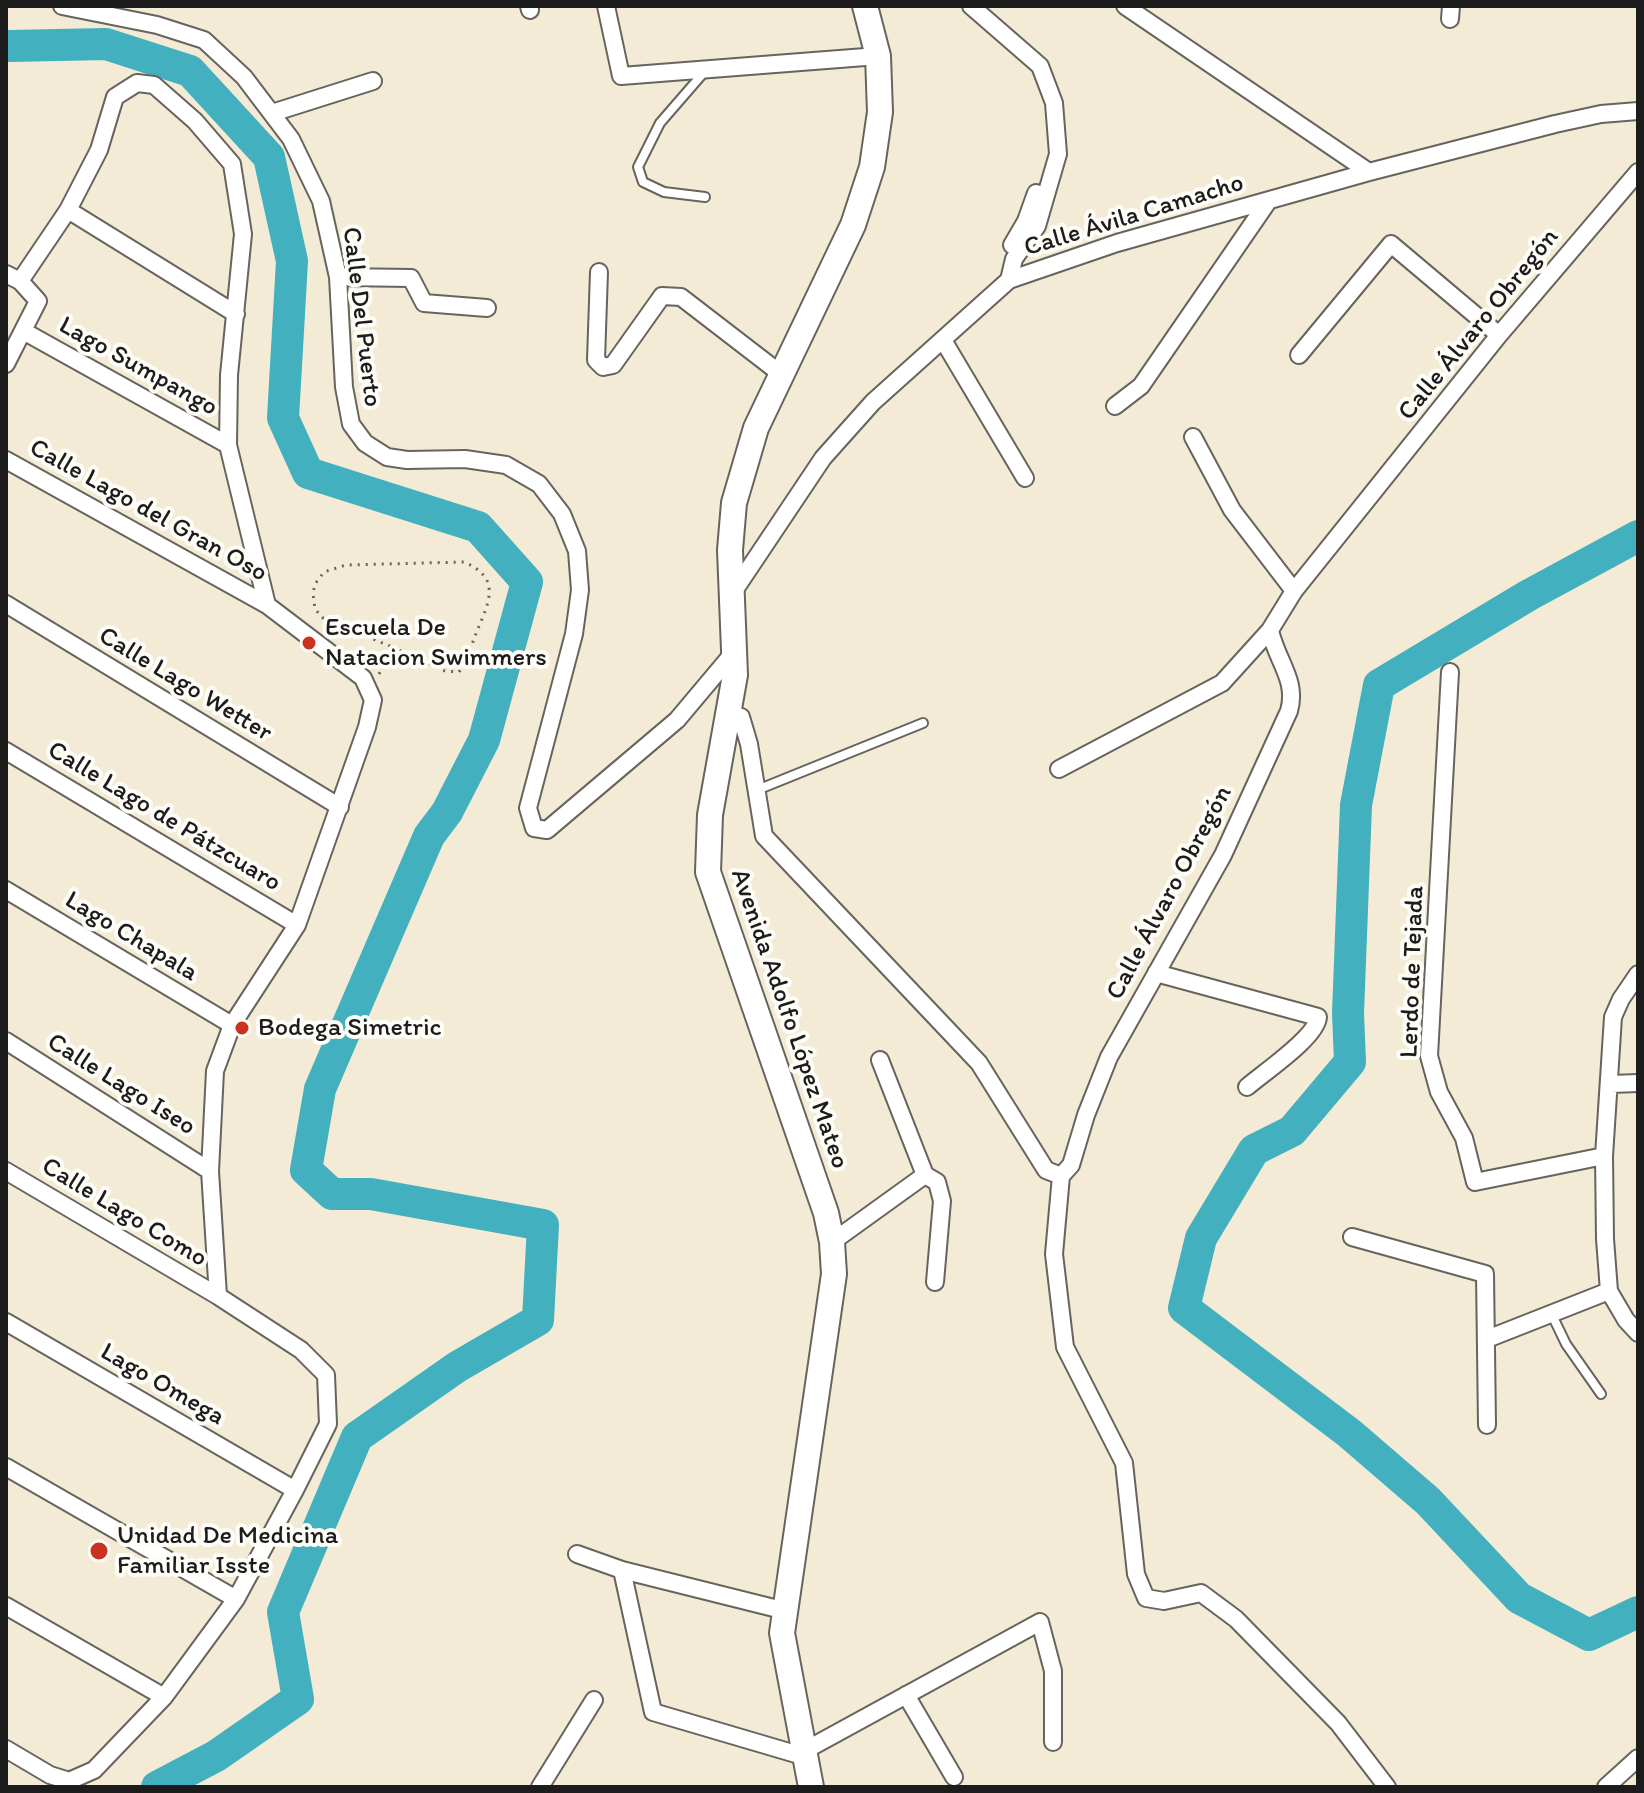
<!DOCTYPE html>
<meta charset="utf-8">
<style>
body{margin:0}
#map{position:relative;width:1644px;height:1793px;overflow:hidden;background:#f3ebd5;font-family:Itim,sans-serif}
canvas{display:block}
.frame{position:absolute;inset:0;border:8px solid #1c1c1c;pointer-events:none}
</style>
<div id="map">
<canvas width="1644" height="1793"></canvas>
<div class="frame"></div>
</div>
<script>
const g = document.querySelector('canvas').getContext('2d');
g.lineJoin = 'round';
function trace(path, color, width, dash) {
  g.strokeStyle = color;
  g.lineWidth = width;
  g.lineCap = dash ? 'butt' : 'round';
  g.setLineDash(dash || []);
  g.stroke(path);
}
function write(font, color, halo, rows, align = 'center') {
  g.font = font + ' Itim,sans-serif';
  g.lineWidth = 8;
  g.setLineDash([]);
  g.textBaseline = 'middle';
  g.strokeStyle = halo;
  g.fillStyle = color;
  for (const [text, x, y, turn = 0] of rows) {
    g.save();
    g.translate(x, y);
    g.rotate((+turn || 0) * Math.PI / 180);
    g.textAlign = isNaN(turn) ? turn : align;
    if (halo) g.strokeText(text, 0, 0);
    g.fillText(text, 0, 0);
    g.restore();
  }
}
const river = new Path2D(`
 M9,46L106,44L190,71L269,157L292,261L283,418L308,473L478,527L527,582L484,740L447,812L429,836L320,1089L306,1170L332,1194H371L543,1225L538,1320L457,1367L357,1437L283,1612L298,1699L216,1756L157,1787
 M1638,536L1529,595L1379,685L1356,805L1348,1013L1350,1062L1292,1131L1254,1150L1201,1238L1184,1308L1349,1433L1428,1501L1519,1598L1589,1635L1638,1612`);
const path = new Path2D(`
 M379,674L392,647L323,618L315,609L313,594L315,584L324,572L346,565L464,562C501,578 490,600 477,631C472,644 467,659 459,672L445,671L392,647`);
const service = new Path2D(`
 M705,197L664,192L643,182L638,167L660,123L706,70
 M757,790L923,723
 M1552,1315L1566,1344L1601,1394`);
const minor = new Path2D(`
 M62,6L157,25L204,40L244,77L291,139L321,201L338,277L344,387L351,424L365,443L387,457L407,460L465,459L506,465L539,484L562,514L577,551L580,590L574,634L528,808L534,828L547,830L677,720L735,651
 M529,6L530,10
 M606,6L621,76L878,56
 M971,6L1040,66L1054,103L1058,154L1037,226L1014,259L1009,280
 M1125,6L1369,172
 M1450,19L1451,6
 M272,113L373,81
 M68,210L236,314
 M1012,245L1026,221L1036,193
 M599,272L596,360L603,367L613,365L662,296L681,297L781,374
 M6,274L20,281L38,301L6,364
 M338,277L411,278L424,303L487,308
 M20,281L68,210L99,150L115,97L137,83L154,85L195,121L232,164L243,234L229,375L228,445L267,605L363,678L373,700L367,727L297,925L232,1025L215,1071L210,1171L218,1296
 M25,332L228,445
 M943,340L1025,478
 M1299,355L1391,244L1499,335
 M1115,406L1141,386L1269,200
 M1193,437L1232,510L1294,591
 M6,460L267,605
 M732,594L823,458L873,402L1009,280L1117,243L1369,172L1555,124L1601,114L1638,111
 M6,604L340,807
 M1450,672L1429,1056L1439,1092L1464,1138L1475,1182L1604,1156
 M728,713L741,717L749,744L764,836L979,1063L1046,1170L1061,1176
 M6,751L297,925
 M1059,769L1222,683L1270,630L1294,591L1499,335L1638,172
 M6,890L232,1025
 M1156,973L1318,1017C1317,1037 1263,1073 1247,1087
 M1638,974L1621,999L1613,1017L1604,1156L1605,1239L1609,1291L1626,1320L1638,1333
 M6,1041L210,1171
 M880,1060L925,1175L937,1182L942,1201L935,1282
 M1611,1084L1638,1083
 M6,1171L218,1296L301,1350L326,1375L328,1424L295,1490L236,1599L164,1697L94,1770L69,1781L50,1775L6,1749
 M1061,1176L1054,1254L1065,1347L1124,1463L1136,1574L1146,1598L1164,1601L1201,1593L1236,1619L1338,1723L1387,1787
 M1061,1176L1071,1165L1086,1115L1109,1057L1223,855L1289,711C1298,680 1276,660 1270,630
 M1352,1237L1485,1274L1487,1425
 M832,1242L925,1175
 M6,1322L295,1490
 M1487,1339L1609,1291
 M6,1467L236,1599
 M577,1554L622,1570L786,1611
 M622,1570L653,1712L806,1757
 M6,1606L164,1697
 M906,1695L954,1777
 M804,1751L1040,1622L1053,1671V1742
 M540,1787L594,1700
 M1606,1787L1638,1758`);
const primary = new Path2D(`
 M811,1787L782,1633L834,1274L832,1242L826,1213L708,872L710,815L735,675L730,550L734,503L756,428L853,225L872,167L880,112L878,56L865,6`);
const markers = [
 [309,643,8,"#c8321e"],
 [242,1028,8,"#c8321e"],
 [99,1551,10,"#c8321e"]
];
const streetNames = [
 ["Calle Ávila Camacho",1134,216,-17],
 ["Calle Del Puerto",361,317,83],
 ["Calle Álvaro Obregón",1479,325,-51],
 ["Lago Sumpango",138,367,29],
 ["Calle Lago del Gran Oso",148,511,29],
 ["Calle Lago Wetter",185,685,31],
 ["Calle Lago de Pátzcuaro",164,817,31],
 ["Calle Álvaro Obregón",1170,893,-62],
 ["Lago Chapala",131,937,31],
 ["Lerdo de Tejada",1413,972,-88],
 ["Avenida Adolfo López Mateo",789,1019,71],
 ["Calle Lago Iseo",121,1085,32],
 ["Calle Lago Como",124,1213,31],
 ["Lago Omega",162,1385,30]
];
const poiNames = [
 ["Escuela De",325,628],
 ["Natacion Swimmers",325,658],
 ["Bodega Simetric",258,1028],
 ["Unidad De Medicina",117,1536],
 ["Familiar Isste",117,1566]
];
trace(river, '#42b0be', 32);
trace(service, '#67645d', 12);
trace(minor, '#67645d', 20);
trace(primary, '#67645d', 28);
trace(path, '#67645d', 3, [2, 6]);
trace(service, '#fff', 8);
trace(minor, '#fff', 16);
trace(primary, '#fff', 24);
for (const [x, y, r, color] of markers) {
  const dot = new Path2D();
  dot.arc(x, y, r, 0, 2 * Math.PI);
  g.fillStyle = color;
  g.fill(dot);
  trace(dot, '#fdfcf7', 3);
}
write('26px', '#1c1c1c', '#fdfcf7', streetNames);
write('26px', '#1c1c1c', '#fdfcf7', poiNames, 'left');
</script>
